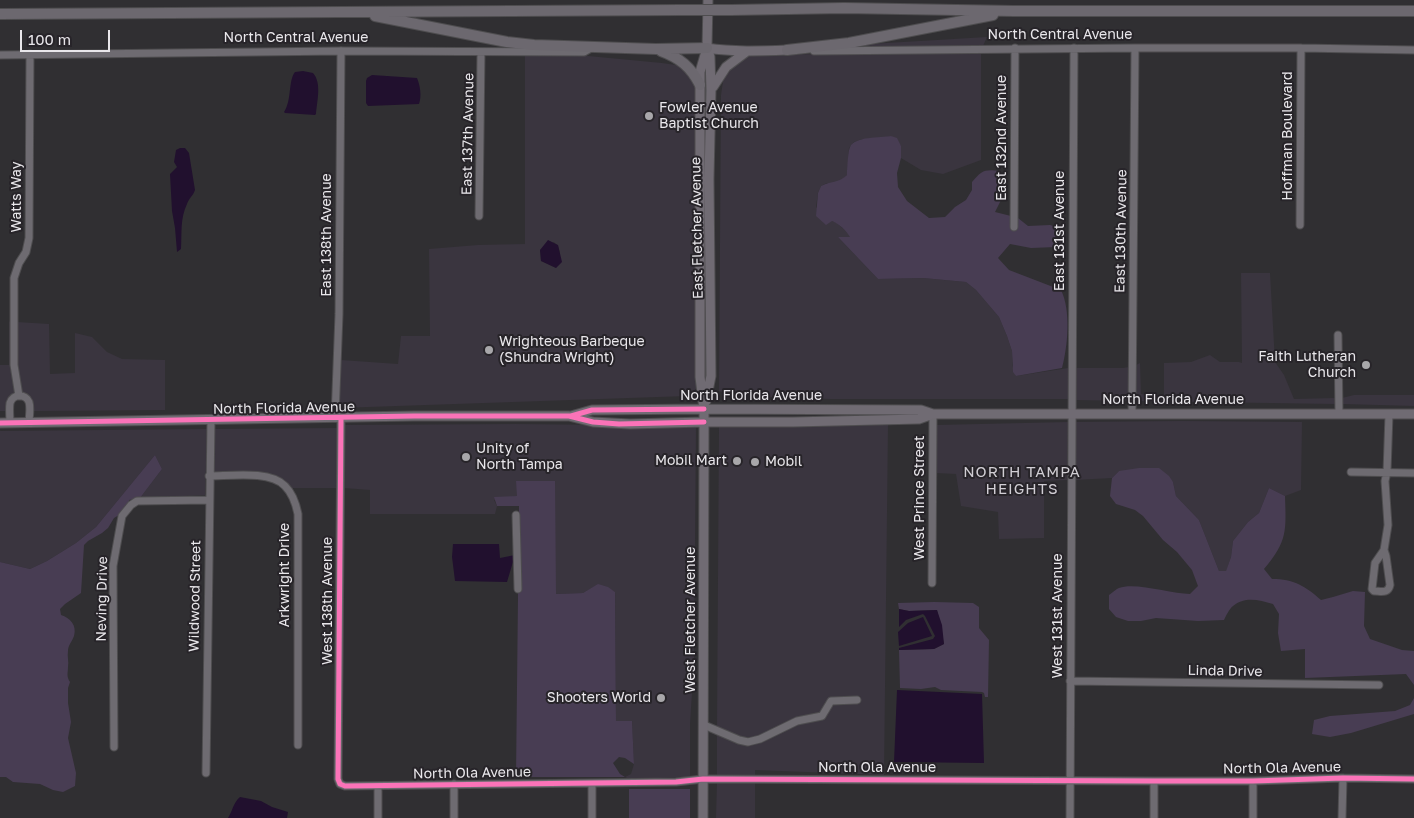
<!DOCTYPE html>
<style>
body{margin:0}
#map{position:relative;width:1414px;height:818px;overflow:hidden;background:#302f32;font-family:"Golos Text",sans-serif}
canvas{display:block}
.scale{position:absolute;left:20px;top:30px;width:90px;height:22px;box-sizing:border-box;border:2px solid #e9e7eb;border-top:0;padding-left:6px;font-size:15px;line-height:18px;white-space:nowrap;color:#e9e7eb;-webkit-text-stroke:4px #272429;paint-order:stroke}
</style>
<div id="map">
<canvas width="1414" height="818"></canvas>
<div class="scale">100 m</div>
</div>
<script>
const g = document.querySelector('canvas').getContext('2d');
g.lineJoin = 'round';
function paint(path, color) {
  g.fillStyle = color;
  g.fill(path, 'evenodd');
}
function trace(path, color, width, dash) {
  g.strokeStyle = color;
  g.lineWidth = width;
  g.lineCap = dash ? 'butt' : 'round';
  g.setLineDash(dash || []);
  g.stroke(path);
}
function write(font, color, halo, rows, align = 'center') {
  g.font = font + ' "Golos Text",sans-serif';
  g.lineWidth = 4;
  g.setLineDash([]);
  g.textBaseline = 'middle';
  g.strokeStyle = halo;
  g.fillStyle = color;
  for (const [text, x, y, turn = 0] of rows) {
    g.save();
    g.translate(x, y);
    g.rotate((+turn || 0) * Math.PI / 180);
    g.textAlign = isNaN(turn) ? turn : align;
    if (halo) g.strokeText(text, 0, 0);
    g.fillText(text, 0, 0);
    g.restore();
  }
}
const built = new Path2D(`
 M987,37L983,46L847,48L853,45Z
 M525,50L662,63L683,66L697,85L698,271L696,389L687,396L339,408L341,360L398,364L401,336H430L429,249L478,245L525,244ZM554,242L558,246L560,252L556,268L541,261L540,250Z
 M981,52V160L943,174L921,170L901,158V146L891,136L877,139H862L854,142L849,148L847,175L843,179L835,183H827L821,186L818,193L816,207L832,221L837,223L849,234L851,237H838L878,279L923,278L966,282L976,290L999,317L1007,336L1012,351V365L1016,376L1068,368V399H830L737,396L719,391L721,95L724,75L728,68L747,55Z
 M1241,273H1270L1275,362L1284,375L1294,399L1335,398L1336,404L1135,401L1136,365L1140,363L1141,394L1164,397V363L1191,362L1210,355L1220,362H1239L1242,363Z
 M9,321L10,322V365L15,393L8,399L7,411H0V365H9Z
 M17,322L49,324L50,374L75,373V333L92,337L107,352L122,359L165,360V410L33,411L22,393L17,365Z
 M1129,367L1128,401L1075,400V368H1123Z
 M1354,395H1414V406L1343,404L1342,398Z
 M1182,421L1302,422L1301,490L1285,496L1269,488L1259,513L1248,522L1233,541L1231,557L1226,572L1219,571L1199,520L1176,496L1173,482L1119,471L1112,478L1074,480L1075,422Z
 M1068,422L1067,480L1044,481V538L999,539L998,512L961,506L956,474L936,473V425Z
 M516,424L696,426L694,661L690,724V777L629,779L625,777L631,774L634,764L632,721H616L615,592L598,585L583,593L556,594L517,496L494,500L497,506L495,514H370V490L344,488V425Z
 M888,425L884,775L755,770V776H717V734L738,743L798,724L823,719L825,718L834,704L861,702L860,696L831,698L820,714L795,718L758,736L748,738L740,737L717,727L719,426Z
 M337,428V488H290L287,483L276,476L263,473H213L214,429Z
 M207,429L205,495L140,498L162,469L155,455L96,527L76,543L47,561L30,569L0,562V431Z
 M717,782L755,783V818H716Z`);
const green = new Path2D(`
 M891,136L897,138L901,146V158L897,173L898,187L907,201L929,218L945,217L955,207L966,200L972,190V182C982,170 985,169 1000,171L1002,182L1001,200L995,212L1011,216V230H1017L1018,218L1028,226L1050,225L1063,229L1066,238L1056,247L1031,248L1010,244L998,258L1009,270L1061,290C1071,310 1068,346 1062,368L1016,376L1013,372L1012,351L1007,336L999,317L976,290L966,282L923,278L878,279L838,237H850C846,230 839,224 832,221L826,225L816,216L818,193L821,186C830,181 839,183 847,175C847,170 848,151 850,147C855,136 880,138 891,136Z
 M155,455L162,469L140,498L129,500V502L119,515L114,518L108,528L102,533L88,541L84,545L81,593L65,604L60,609L61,615C70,618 77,625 74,636C72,642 68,645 68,651C67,656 69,662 68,667C68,673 66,676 70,682L68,688V703L71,722L68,738L76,773L75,786L63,792L53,790L40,784L13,782L6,777H0V562L30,569L47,561L76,543L96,527Z
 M1139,468H1159L1169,476L1173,482L1176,496L1199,520L1219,571H1226L1231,557L1233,541L1248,522L1259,513L1269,488L1285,496C1286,530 1288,541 1264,569L1272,579C1294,579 1305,586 1321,600L1333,597L1353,591L1365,592L1364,626L1370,639L1402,650L1414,651V685L1406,674L1305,678V649L1281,651L1278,633L1279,614L1273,604C1259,600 1245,596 1233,606C1229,609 1226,616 1224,620L1198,621L1156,618L1141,621H1128L1116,617L1109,609V595C1112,593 1116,589 1119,588C1136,582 1171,594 1190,594L1198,586L1192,570L1177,552L1163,540L1143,516L1135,510L1116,504L1110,496L1112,478L1119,471Z
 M516,481H555L556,594L583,593L598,584L608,587L615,592L616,721H632L634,764L625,758L619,757L613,763L620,774L625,777H516L519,506H497L494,497L517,496Z
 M934,602L973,603L979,607V628L989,640L988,697H985L984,693L982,692L941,690L935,687L921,689L900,688L899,650L934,649L944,644L937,610L909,611L899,609L898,603Z
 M1414,698V714L1351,733L1330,737L1312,734L1314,720L1330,716L1395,711L1410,705Z
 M629,789H690V818H629Z`);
const water = new Path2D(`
 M303,71L313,73C322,83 317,101 316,114L315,115L285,113L284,112C292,100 288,81 295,72Z
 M372,75L417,78C420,85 422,96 419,104L368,106L366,103V81L367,78Z
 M180,148H185L189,153L195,190C193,196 189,198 187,204C180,219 182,232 181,249L177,252L175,228L172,211L170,174L177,167L174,162L176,150Z
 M548,240L558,245L562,262L556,268L541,261L540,250Z
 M453,544H499L500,558L515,555L507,582L455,581L452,557Z
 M899,609L909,611L937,610L942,625L944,644L934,649L899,650V648L933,639L935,636L925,616L923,614L906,620L899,627Z
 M923,617L932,636L899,646L898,632L908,623Z
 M897,690L982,694L984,763L894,762Z
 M240,797L261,801L272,807L288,812L287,818H228C233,810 233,803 240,797Z`);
const minor = new Path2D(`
 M814,51L1135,48H1301L1414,50
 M0,55L341,51L584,52L591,48
 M479,216L481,52
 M1300,225L1301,48
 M1014,227L1015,48
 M1338,335L1339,414
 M19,396L14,365V278L19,263L26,252L29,238L30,54
 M1132,414L1135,48
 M335,418L339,314L341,51
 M341,418L338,779L340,784L345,786L592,783L676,782L703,779L1154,781H1253L1343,778L1414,779
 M10,423C10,417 9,409 10,403C13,393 26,394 29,402C31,408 29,417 29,423
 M1351,472L1414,473
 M209,476C230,476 270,470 285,486C293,494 296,504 298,514V745
 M516,515L518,589
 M1384,550L1386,556L1390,585C1388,594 1381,591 1374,591L1372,589L1375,563L1384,550L1388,525L1385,481L1387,472L1389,414
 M932,583L933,414
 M1070,681L1379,685
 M704,725L739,740L748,742L760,739L797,721L822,716L831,701L857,700
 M114,747L113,566L122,516L131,505L137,501L209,500
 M206,773L211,420
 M1253,781V818
 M454,784V818
 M378,786V818
 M592,818V783
 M1070,818L1074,48
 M1154,818V781
 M1342,818L1343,778`);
const major = new Path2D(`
 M707,48C733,52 760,51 787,50
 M713,87L726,67L746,52
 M706,401L711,376L709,179L711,90L710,57L707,48
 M571,416L592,410L704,409L921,410L933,414H1414
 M0,423L414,416H569L593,422L630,424L704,422H793L919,419L933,414
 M703,818L704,422V409L700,377V72L707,48L708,0`);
const highway = new Path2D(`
 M731,10L844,8L1014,11H1414
 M0,14L681,10
 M375,16L507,42L534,45L656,49L707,48
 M787,50L849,43L993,15
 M661,51C680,58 691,67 700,85`);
const highwayBridge = new Path2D(`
 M681,10H731`);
const cycleway = new Path2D(`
 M571,416L592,410L704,409
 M341,418L338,779L340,784L345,786L592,783L676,782L703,779L1154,781H1253L1343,778L1414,779
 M0,423L414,416H569L593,422L619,424L704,422`);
const markers = [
 [649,116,5,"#a8a7aa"],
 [489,350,5,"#a8a7aa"],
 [1366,365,5,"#a8a7aa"],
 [466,457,5,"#a8a7aa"],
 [737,461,5,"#a8a7aa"],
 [755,462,5,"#a8a7aa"],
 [661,698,5,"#a8a7aa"]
];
const streetNames = [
 ["North Central Avenue",1060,35],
 ["North Central Avenue",296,38],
 ["East 137th Avenue",468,134,-89],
 ["Hoffman Boulevard",1288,136,-90],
 ["East 132nd Avenue",1002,138,-90],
 ["Watts Way",17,197,-90],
 ["East Fletcher Avenue",697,228,-91],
 ["East 131st Avenue",1060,231,-90],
 ["East 130th Avenue",1121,231,-89],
 ["East 138th Avenue",327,235,-90],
 ["North Florida Avenue",751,396],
 ["North Florida Avenue",1173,400],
 ["North Florida Avenue",284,408,-1],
 ["West Prince Street",920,498,-90],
 ["Arkwright Drive",285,575,-90],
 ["Wildwood Street",195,596,-89],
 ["Neving Drive",102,599,-89],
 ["West 138th Avenue",328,601,-90],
 ["West 131st Avenue",1058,616,-90],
 ["West Fletcher Avenue",691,620,-90],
 ["Linda Drive",1225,671,1],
 ["North Ola Avenue",877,768],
 ["North Ola Avenue",1282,768,-1],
 ["North Ola Avenue",472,773,-1]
];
const poiNames = [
 ["Fowler Avenue",659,108],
 ["Baptist Church",659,124],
 ["Wrighteous Barbeque",499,342],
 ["(Shundra Wright)",499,358],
 ["Faith Lutheran",1356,357,"right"],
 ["Church",1356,373,"right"],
 ["Unity of",476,449],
 ["North Tampa",476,465],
 ["Mobil Mart",727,461,"right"],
 ["Mobil",765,462],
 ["Shooters World",651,698,"right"]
];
const neighbourhoodNames = [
 ["NORTH TAMPA",1022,472],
 ["HEIGHTS",1022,489]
];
paint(built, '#3a353f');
paint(green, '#483d53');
paint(water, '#21102e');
trace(minor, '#4e4d4f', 9);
trace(major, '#4e4d4f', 11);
trace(highway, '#4e4d4f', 12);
trace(minor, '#6e6b71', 7);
trace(major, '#706b73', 9);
trace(highway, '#6c686f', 10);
trace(highwayBridge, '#4e4d4f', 12, []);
trace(highwayBridge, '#6c686f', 10);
trace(cycleway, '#fb73b8', 5);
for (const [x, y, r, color] of markers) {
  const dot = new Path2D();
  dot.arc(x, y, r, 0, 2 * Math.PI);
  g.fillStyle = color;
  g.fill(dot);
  trace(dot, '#272429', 2);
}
write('14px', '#e9e7eb', '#272429', streetNames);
write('14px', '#e9e7eb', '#272429', poiNames, 'left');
g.letterSpacing = '1px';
write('15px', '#d1ced4', '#272429', neighbourhoodNames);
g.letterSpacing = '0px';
</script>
